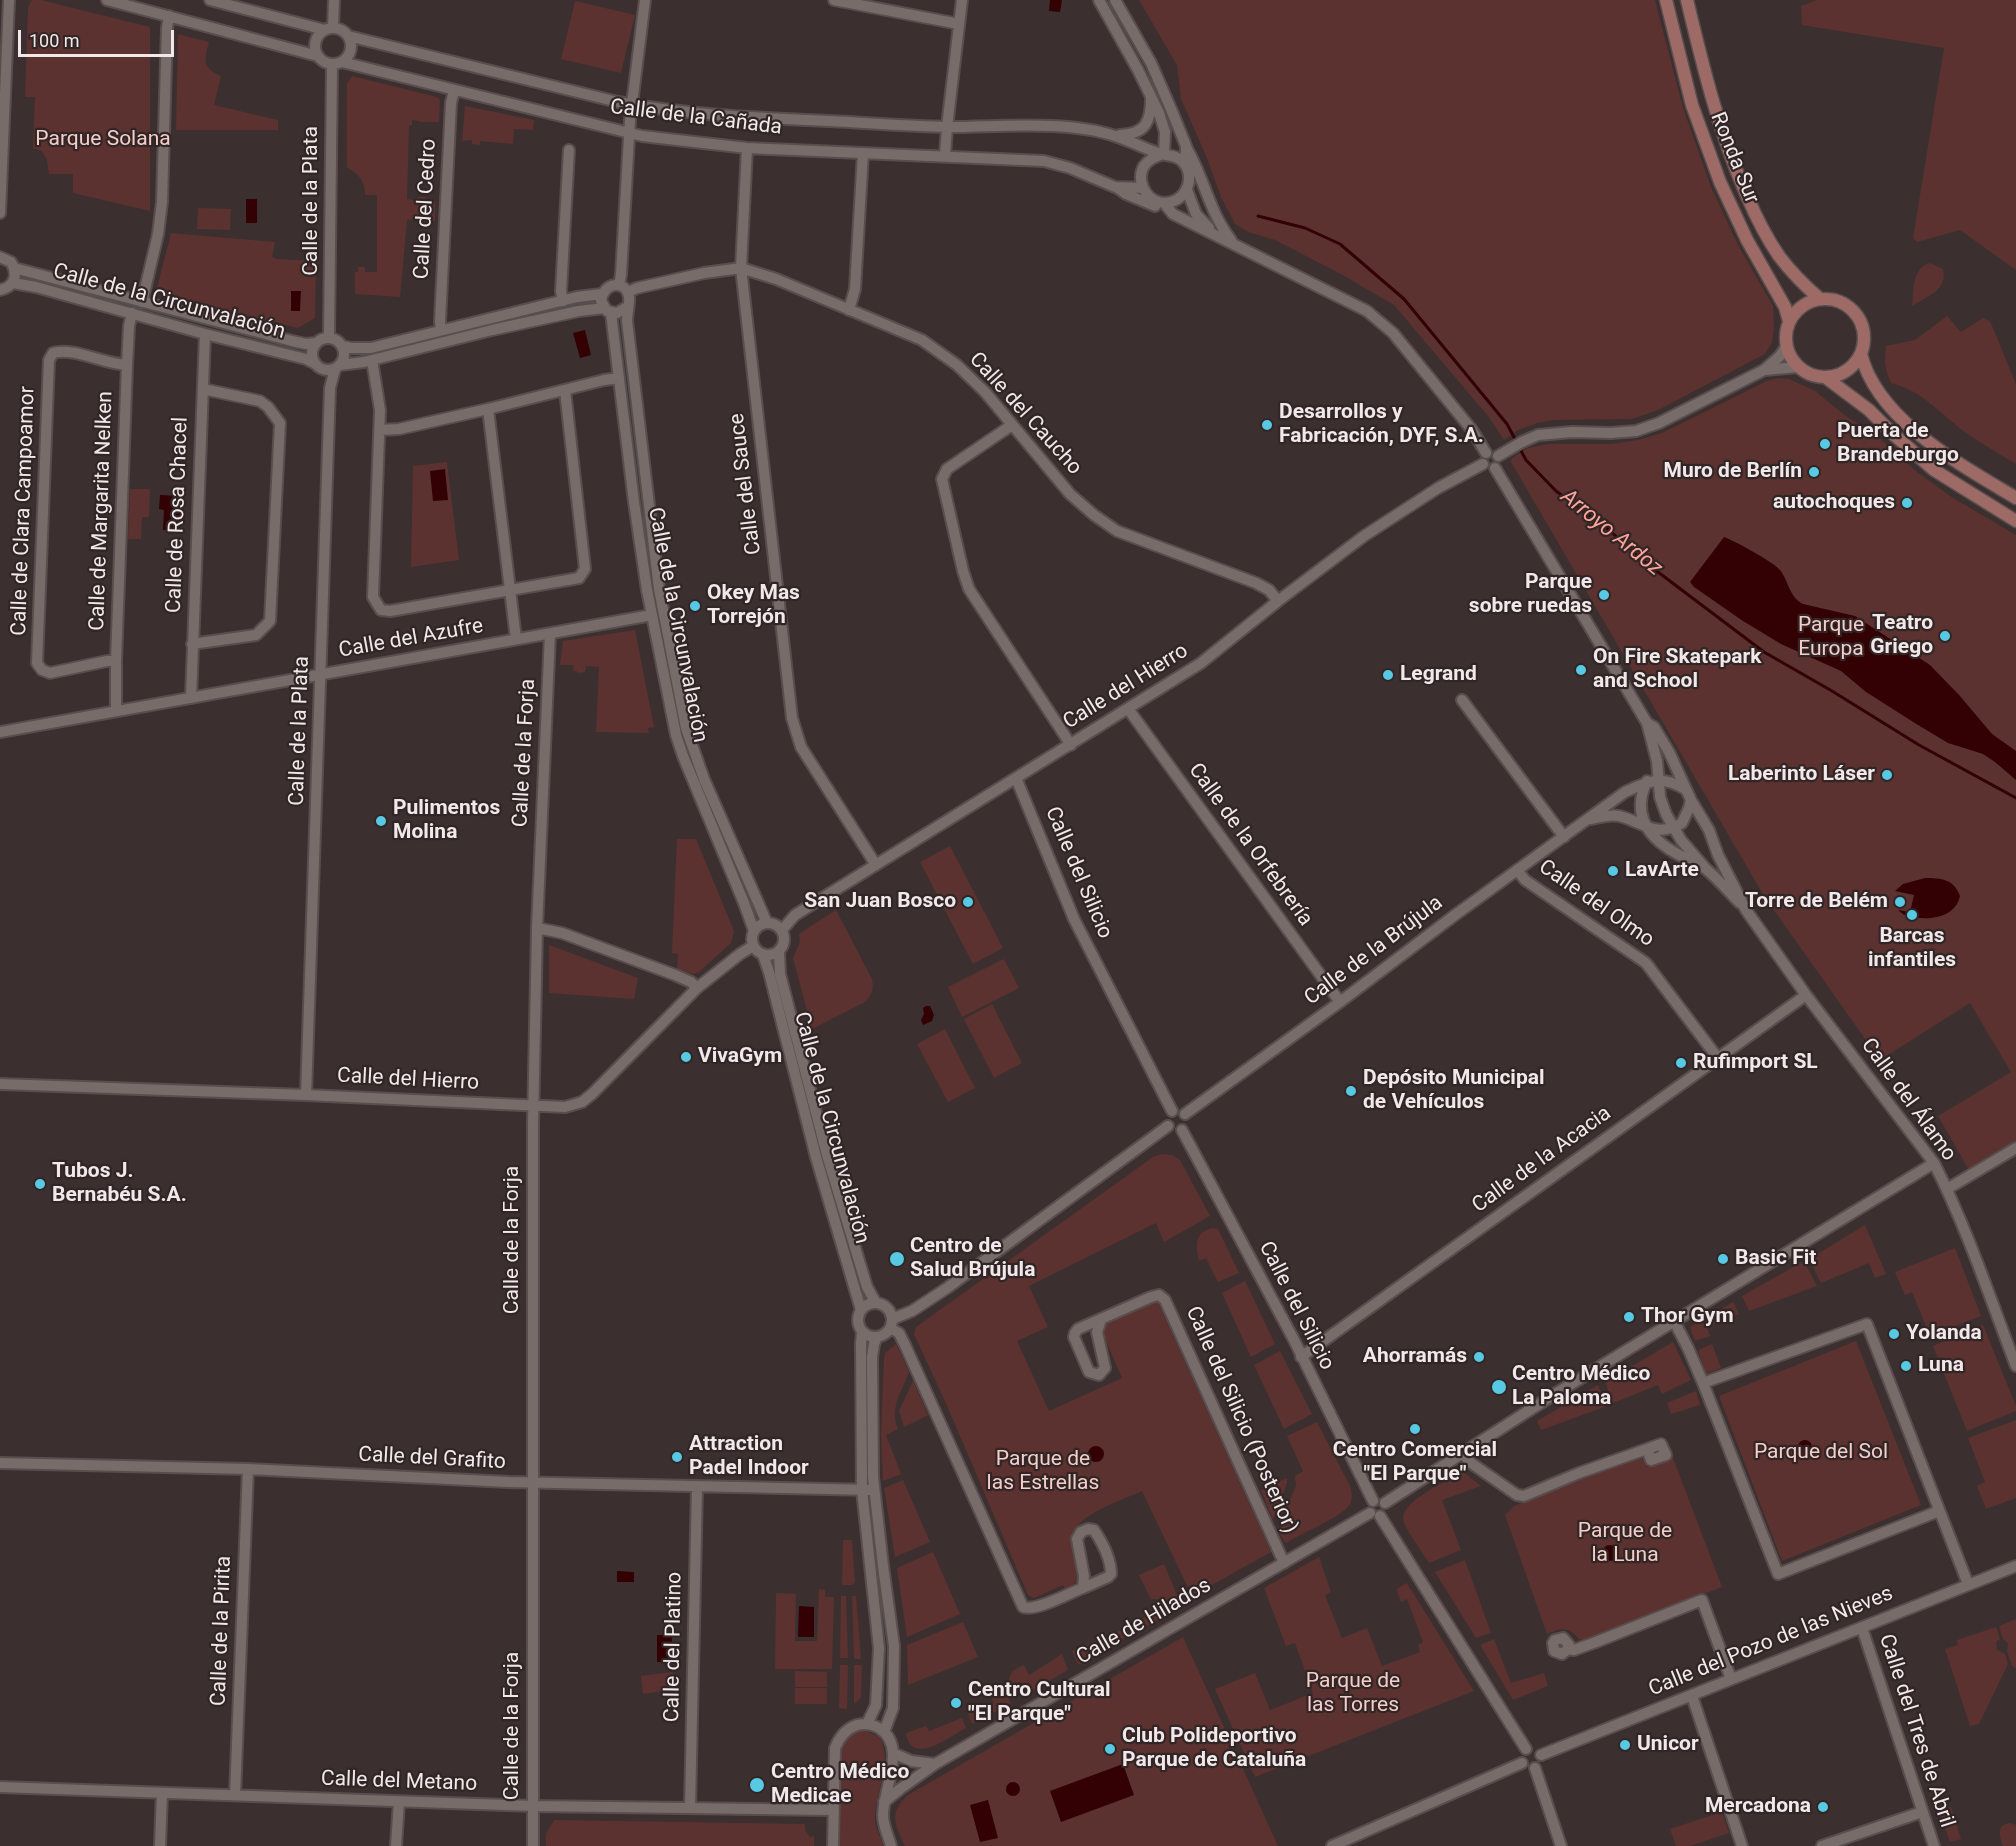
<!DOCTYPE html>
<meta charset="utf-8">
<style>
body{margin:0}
#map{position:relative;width:2016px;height:1846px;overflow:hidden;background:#3b302f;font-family:Roboto,sans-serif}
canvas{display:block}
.scale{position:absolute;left:18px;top:30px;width:156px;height:27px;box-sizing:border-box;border:3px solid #f1e9e9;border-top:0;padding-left:8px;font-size:18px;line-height:21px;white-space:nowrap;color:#f1e9e9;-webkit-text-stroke:4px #312625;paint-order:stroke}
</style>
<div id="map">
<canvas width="2016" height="1846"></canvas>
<div class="scale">100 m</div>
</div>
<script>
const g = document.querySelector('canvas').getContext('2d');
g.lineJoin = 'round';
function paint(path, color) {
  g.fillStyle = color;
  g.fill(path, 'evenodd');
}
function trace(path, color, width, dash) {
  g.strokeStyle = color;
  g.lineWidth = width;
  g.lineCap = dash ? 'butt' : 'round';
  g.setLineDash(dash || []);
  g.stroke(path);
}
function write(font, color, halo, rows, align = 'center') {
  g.font = font + ' Roboto,sans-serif';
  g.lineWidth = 4.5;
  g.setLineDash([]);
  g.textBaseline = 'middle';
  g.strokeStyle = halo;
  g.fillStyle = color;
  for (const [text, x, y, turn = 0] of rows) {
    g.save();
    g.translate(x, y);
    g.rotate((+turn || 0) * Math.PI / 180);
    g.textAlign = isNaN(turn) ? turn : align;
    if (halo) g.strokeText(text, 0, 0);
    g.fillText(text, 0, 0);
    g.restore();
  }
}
const green = new Path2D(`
 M32,0H41L150,27V211L73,193V174H49L47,160L42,151L33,148L35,97H25L28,7Z
 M1139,0H1655L1683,108L1711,187L1738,245L1773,306L1774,329L1772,342L1765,354L1658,410L1632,419L1552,420L1537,423L1518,430L1504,440L1488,416L1394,305L1339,273L1275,240L1248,232L1235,224L1221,197L1207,158L1181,99L1177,65Z
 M1817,0H2016V270L1960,230L1917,242L1913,238L1944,48L1802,25L1801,6Z
 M575,1L635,15L621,73L561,59Z
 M178,34L209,42C204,60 202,68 221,76L214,105L278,120V130H176Z
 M352,76L437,97L440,100L439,122H420L419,121L412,120V125L409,126L407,199L417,201L418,197H425V202L435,201V221L425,219L424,224L417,223V219L407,220L400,297L355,294V272H358V267H365V272H377V195H365C365,180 359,175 347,167V83Z
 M465,106L534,120L533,130L514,129L513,144L480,141V145L472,144V140L462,141Z
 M198,208L231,209L230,230L197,229Z
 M171,233L275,242L272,257L276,259L316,261L315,318L298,328L156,292Z
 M1930,263L1943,269C1948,290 1928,296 1912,306C1914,289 1912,268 1930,263Z
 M1947,316L1961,332L1983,318L1990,321L2016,384V464C1999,454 1981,443 1965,432C1939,413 1923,391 1891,383C1885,370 1884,361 1886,346L1915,340Z
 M1777,378L1789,379L1815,391L1847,417L1875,434L1917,472L1953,498L2016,535V1141L1969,1170L1938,1116L2011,1072L1970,1003L1880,1060L1764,896L1511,462L1512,458L1528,448L1547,444H1611L1638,440L1662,433L1767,381Z
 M447,462L459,560L411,567L413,466Z
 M130,489H150L149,517H142L141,539H128Z
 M635,630L654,727L648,728L649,733L596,732L599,667L586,666L585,672L577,673V671H574L573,665H560L563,641Z
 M677,839H696L734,931L731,943L699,972L693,974L677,969L678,954L672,953Z
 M950,846L1003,948L973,964L920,862Z
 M836,910L872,979C874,989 872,997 863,1003L812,1029L793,958L800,942L799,934Z
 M549,945L638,978L634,999L549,993Z
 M1004,959L1019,988L962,1017L948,987Z
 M992,1004L1022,1063L994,1078L964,1019Z
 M945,1029L975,1088L948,1102L917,1044Z
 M1162,1154L1172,1155L1180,1160L1210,1216L1164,1242L1156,1223L1029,1286L1048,1327L1017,1341L1049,1411L1122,1378L1102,1332V1324L1152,1300H1157L1271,1552L1192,1596L1142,1491C1124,1499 1086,1512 1076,1528C1060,1550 1098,1576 1065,1589L1063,1585L1034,1598L1028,1595L948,1408L914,1334L916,1327L1153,1157Z
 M1865,1225L1886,1274L1875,1278L1869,1263L1821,1283L1809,1259Z
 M1212,1228L1218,1229L1239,1273L1218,1282L1206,1258L1199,1261C1196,1245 1194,1233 1212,1228Z
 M1955,1248L1981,1316L1930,1336L1912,1292L1905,1295L1895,1272Z
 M1804,1261L1817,1286L1749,1311L1742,1296Z
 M1245,1281L1275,1344L1251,1357L1222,1293Z
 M1733,1302L1739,1314L1707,1327L1710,1336L1695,1341L1690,1327Z
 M1983,1325L2016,1406V1411L1967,1431L1933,1346Z
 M1856,1341L1921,1505L1782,1561L1719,1396Z
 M1673,1342L1691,1380L1662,1394L1658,1385L1613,1403L1605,1382Z
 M896,1344L909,1372C902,1392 889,1408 898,1429L886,1435L901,1474L883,1481L881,1435L884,1359L885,1353Z
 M1712,1344L1721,1368L1706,1374L1698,1350Z
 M1280,1351L1312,1414L1284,1429L1254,1365Z
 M913,1381L928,1415L904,1427L899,1411Z
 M1598,1385L1607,1406L1541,1430L1537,1421Z
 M1696,1391L1700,1405L1671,1414L1667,1403Z
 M2016,1420V1498L1986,1509L1977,1486L1985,1482L1968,1438Z
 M1317,1422L1350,1486C1352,1492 1353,1498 1350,1504C1344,1516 1299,1535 1285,1543L1278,1531L1296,1485L1295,1476L1303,1471L1287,1436Z
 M1641,1456L1647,1467L1673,1458L1722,1587L1583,1640L1579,1639C1568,1626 1562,1628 1547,1634L1505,1515L1514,1506Z
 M1463,1472L1481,1486L1442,1500L1461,1550L1429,1563C1424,1554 1403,1527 1403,1518C1403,1500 1449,1480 1463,1472Z
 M1287,1478V1483L1273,1520L1261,1490Z
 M903,1480L930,1542L895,1557L884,1488Z
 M843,1540H852L855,1582L852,1585H842Z
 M933,1552L960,1614L907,1637L897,1568Z
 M1319,1557L1331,1592L1325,1595L1342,1638L1367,1628L1382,1666L1420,1652L1418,1645L1423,1642L1407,1599L1401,1602L1397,1591L1398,1588L1407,1583L1474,1691L1255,1777L1215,1689L1255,1673L1270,1710L1313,1693L1295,1643L1286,1646L1264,1588Z
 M1465,1560L1491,1633L1476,1638L1435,1572Z
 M1164,1564L1181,1605L1179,1607L1164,1599H1151L1139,1575Z
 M819,1589L825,1590V1597H834L832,1669H775L776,1593L796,1594L795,1641H817Z
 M841,1596H846L848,1658H840Z
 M852,1596H856L861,1659H854Z
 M1156,1611L1159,1619L1132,1635L1128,1627Z
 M2016,1619V1668L2012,1666L2007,1651L2008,1643L2003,1639L1999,1626Z
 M963,1622L978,1657L908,1685L907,1645Z
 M1996,1627L2000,1639L1996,1642L1997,1650L2005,1654L2008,1664L1979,1724L1970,1726L1945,1649L1958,1645L1957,1640Z
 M1121,1630L1125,1638L1078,1665L1072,1651Z
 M1183,1637L1278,1846H905C895,1825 888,1813 908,1795Z
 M1494,1639L1511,1683L1544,1673L1548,1686L1513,1700L1480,1645Z
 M1062,1654L1068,1670L1025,1695L1020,1696L1009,1679L1012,1671L1024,1665L1029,1675Z
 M840,1665H848L847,1709L839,1708Z
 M854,1665H862L861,1698L854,1704Z
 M795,1671L827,1672V1687H795Z
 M673,1672L675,1689L643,1694L641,1676Z
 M795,1688H827V1704H795Z
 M1005,1693L1011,1703L972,1724L968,1714L994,1703L991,1696Z
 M962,1718L966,1728C949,1737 911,1767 906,1733L926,1726L929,1731Z
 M857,1731H866L879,1737C894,1761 875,1792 875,1819C875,1828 881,1837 883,1846H840L841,1749C844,1739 848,1735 857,1731Z
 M1951,1807L1961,1839L1950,1842L1939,1810Z
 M1722,1812L1729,1833L1690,1846H1676L1670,1829Z
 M554,1820L805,1824V1830L810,1837L814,1836V1846H546V1834Z
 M2011,1823L2016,1825V1846H2003C1999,1835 1996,1824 2011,1823Z`);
const water = new Path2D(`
 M1050,0H1062L1060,12L1049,11Z
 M246,199H257V223H246Z
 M291,291H301L300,311H291Z
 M585,330L591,355L580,358L573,333Z
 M445,469L448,500L433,501L430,471Z
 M160,495L182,496L180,530H163L164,510L159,509Z
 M1724,537C1733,540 1773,562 1779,569C1789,580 1788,596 1803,604L1855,616L1930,665L1960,696L1992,734L2016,751V780L1995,762L1983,754L1948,743L1918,725L1866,692L1841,671L1781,644L1743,621L1694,587L1690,582Z
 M1925,878C1941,878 1954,879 1960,896C1955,919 1927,921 1908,916V915H1904L1898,910L1910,912L1914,895L1895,891L1903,884Z
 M926,1006H930L934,1015L932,1021L923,1025L921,1020L924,1014L923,1008Z
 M1798 1447a7 7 0 1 1 14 0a7 7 0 1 1-14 0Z
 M1088 1454a8 8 0 1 1 16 0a8 8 0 1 1-16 0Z
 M1602 1553a8 8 0 1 1 16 0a8 8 0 1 1-16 0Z
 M617,1571L634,1572V1582H617Z
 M799,1606L814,1607V1637H798Z
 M657,1635H672V1659L674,1661L668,1667L663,1662H657Z
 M1123,1764L1134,1795L1061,1822L1050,1791Z
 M1006 1789a7 7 0 1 1 14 0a7 7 0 1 1-14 0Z
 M988,1800L998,1838L980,1842L970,1805Z`);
const stream = new Path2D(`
 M1258,216L1305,228L1340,244L1404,299L1507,424L1516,441
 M1519,447L1526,460L1556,491L1609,530L1646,563L1764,652L1832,691L1919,745L2016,798`);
const minor = new Path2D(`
 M107,0L318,56
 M210,0L325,30
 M834,0L959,24
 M1099,0L1138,70L1159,113L1165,132L1164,154
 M1115,0L1151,63L1171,109L1186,146V166
 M333,28L334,0
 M315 46a18 18 0 1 1 36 0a18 18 0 1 1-36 0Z
 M348,36L618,102C687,115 759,118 830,121C869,123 909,126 948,127C983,127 1018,124 1052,126C1074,127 1094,129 1115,136C1131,141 1145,149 1161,154C1169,156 1176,155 1182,161C1199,178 1183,208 1159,202C1145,198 1136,180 1144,166C1149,159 1155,157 1163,154
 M342,62L642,136L747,148L1044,161L1070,168L1115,187L1143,188
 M1120,135C1145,134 1151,122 1151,99
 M1186,147C1204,177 1209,212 1231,240
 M747,148L741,268L792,718L801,747L876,865
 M945,156L947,127L962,0
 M1116,187L1126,194L1155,206
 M1187,190L1196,214L1209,228
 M1164,203L1173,214L1367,311L1393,333L1472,430L1486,453
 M0,213L9,0
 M0,257L11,262C19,275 14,287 0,290
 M14,268L292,341L306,344L316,343
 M13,283L36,287L205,334L306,359L314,363
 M619,285L621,275L630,120L645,0
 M628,292L637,288L704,273L741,268L776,279L922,340L957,365L985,392L1070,494L1094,515L1117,531L1256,583L1269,590L1278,601
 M563,301L561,291L569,150
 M142,302L158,234L162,202L167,28L169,16
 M627,307L617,313L607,311L601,301C603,282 626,279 629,297C630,302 627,313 627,321L659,589L686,728L704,779L767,923
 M849,310L855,289L863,153
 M611,313L634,502L647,590L676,735L683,756L744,903L754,931
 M441,330L440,321L451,103L454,91
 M329,338L332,64
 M312 354a16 16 0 1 1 32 0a16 16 0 1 1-32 0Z
 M342,346L351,348H371L577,297L602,294
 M372,360L380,410L373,597L381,610L390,611L579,578L585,569L565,390
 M340,365L364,362L492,330L579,311L604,308
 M1764,370L1798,367
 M488,409L516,639
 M1012,425L947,469L942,479L963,571L969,589L1071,745
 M379,430L399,429L488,409L604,380L619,378
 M1498,456L1522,442L1538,435L1572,432L1611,433L1636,431L1659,423L1764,370L1780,356L1786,347
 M1495,468L1647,723L1657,761L1660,797L1666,814L1681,840L1706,869
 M192,644L256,635L270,621L280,423L268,407L260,401L203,389
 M116,661H107L50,673L42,670L37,663L49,360L53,353C74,347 103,364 127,365
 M191,698L205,334
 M1462,700L1564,837
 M1129,710L1340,1002
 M116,711V661L127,365L129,326L132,313
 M1647,723L1654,727L1669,752L1691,800L1709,830L1718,855L1746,910L1806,995L1934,1163C1967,1228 1990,1298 2016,1366
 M0,732L652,615
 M1016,778L1074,919L1172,1111
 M1647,781C1630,816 1650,840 1681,856C1689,861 1699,864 1706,869C1718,879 1729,892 1740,903
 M1591,819C1600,817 1610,814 1619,816C1644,822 1655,839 1682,823L1689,808L1691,800
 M1517,870L1525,880L1646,963L1717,1057
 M752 939a16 16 0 1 1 32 0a16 16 0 1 1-32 0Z
 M537,928L562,933L675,975L691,982L697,988
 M782,930L795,915L1201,663L1278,601L1364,536L1438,488L1483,464
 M779,952L780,974L827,1155L867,1287L876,1303
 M763,955L769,972L816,1157L861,1310
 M0,1084L306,1095L565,1107L582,1102L592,1094L697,988L740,954L753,946
 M306,1095L330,388L335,369
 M1185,1114L1340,1002L1455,915L1625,792C1649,781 1661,775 1685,789
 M1182,1130L1294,1340L1373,1501
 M1947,1189L2016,1148
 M858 1320a17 17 0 1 1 34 0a17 17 0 1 1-34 0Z
 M892,1319L912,1311L947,1288L1168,1126
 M1101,1320L1097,1332L1105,1368L1099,1375L1089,1372L1074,1337L1075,1333L1078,1329L1151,1297L1159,1295L1165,1300L1284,1563
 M1674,1321L1688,1348L1703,1383L1778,1574L1939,1511
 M890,1328L899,1333L905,1345L1023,1607C1036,1612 1069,1593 1083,1588
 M862,1332L861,1344L862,1490L879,1648L876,1705L867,1724
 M877,1337L874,1344L872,1357L873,1477L883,1566L894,1646L893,1708L884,1732
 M1301,1357L1806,995
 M1703,1383L1867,1324L1968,1584
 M1661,1444L1666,1455L1651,1460L1647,1449Z
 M1462,1453L1471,1463L1517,1495L1524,1496L1579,1473L1647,1449
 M0,1463L248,1469L509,1482L874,1490
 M1385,1503L1550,1397L1934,1163
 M1380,1516L1526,1749
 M1088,1529L1094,1530C1102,1542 1111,1559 1111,1574L1108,1577L1083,1588L1084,1576L1077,1539L1081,1532Z
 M1862,1628L1934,1846
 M1568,1649L1569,1645L1563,1638L1555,1640L1553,1643L1554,1651L1562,1654L1568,1649L1574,1650L1596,1642L1702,1600L1731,1679
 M1692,1696L1742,1846
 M893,1753L911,1761L935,1764
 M1541,1755L2016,1566
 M1535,1768L1561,1846
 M0,1787L533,1806L833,1810
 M235,1795L248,1469
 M884,1802L900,1789L935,1764L1370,1513
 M690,1808L697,1487
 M160,1846L162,1793
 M396,1846L399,1802
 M533,1846V1125L537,928L550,634
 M833,1846L835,1748C839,1738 845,1729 857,1725C864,1723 872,1724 879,1728C908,1746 883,1789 883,1815C883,1826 888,1835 891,1846
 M1332,1846L1522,1763
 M1822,1846L1922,1812`);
const major = new Path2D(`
 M1666,0L1692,105L1720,182L1747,240L1785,307L1789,321
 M1687,0C1703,67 1719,133 1747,196C1756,217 1766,237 1779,256C1791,272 1805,286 1820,299
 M1786 338a39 39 0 1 1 78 0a39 39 0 1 1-78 0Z
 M1861,354C1877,420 1961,465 2016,498
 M1825,377L1869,410L1892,433L1934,470L2016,521`);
const markers = [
 [1267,425,6,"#57c9e2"],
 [1825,444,6,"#57c9e2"],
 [1814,472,6,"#57c9e2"],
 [1907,503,6,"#57c9e2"],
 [1604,595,6,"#57c9e2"],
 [695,606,6,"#57c9e2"],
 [1945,636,6,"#57c9e2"],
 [1581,670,6,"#57c9e2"],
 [1388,675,6,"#57c9e2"],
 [1887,775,6,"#57c9e2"],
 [381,821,6,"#57c9e2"],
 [1613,871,6,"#57c9e2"],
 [968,902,6,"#57c9e2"],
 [1900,902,6,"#57c9e2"],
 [1912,915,6,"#57c9e2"],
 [686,1057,6,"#57c9e2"],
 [1681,1063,6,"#57c9e2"],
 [1351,1091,6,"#57c9e2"],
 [40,1184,6,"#57c9e2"],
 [897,1259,8,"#57c9e2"],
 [1723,1259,6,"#57c9e2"],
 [1629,1317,6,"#57c9e2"],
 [1894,1334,6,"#57c9e2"],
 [1479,1357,6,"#57c9e2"],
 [1906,1366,6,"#57c9e2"],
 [1499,1387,8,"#57c9e2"],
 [1415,1429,6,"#57c9e2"],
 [677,1457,6,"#57c9e2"],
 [956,1703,6,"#57c9e2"],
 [1625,1745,6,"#57c9e2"],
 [1110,1749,6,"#57c9e2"],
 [757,1785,8,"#57c9e2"],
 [1823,1807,6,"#57c9e2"]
];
const streetNames = [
 ["Calle de la Cañada",696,118,7],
 ["Ronda Sur",1734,158,68],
 ["Calle de la Plata",312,201,-90],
 ["Calle del Cedro",426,209,-87],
 ["Calle de la Circunvalación",169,302,15],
 ["Calle del Caucho",1025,414,48],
 ["Calle del Sauce",746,484,-97],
 ["Calle de Clara Campoamor",24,511,-88],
 ["Calle de Margarita Nelken",102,511,-88],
 ["Calle de Rosa Chacel",178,515,-88],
 ["Calle de la Circunvalación",677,625,79],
 ["Calle del Azufre",411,639,-10],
 ["Calle del Hierro",1126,687,-32],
 ["Calle de la Plata",300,731,-88],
 ["Calle de la Forja",525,753,-87],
 ["Calle de la Orfebrería",1250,845,54],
 ["Calle del Silicio",1078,873,67],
 ["Calle del Olmo",1596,904,35],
 ["Calle de la Brújula",1374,951,-37],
 ["Calle del Hierro",408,1080,3],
 ["Calle del Álamo",1908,1100,54],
 ["Calle de la Circunvalación",831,1128,75],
 ["Calle de la Acacia",1542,1160,-36],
 ["Calle de la Forja",513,1240,-90],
 ["Calle del Silicio",1296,1306,63],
 ["Calle del Silicio (Posterior)",1241,1420,66],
 ["Calle del Grafito",432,1459,3],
 ["Calle de Hilados",1144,1622,-30],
 ["Calle de la Pirita",222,1631,-88],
 ["Calle del Pozo de las Nieves",1771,1642,-22],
 ["Calle del Platino",674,1647,-89],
 ["Calle de la Forja",513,1726,-90],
 ["Calle del Tres de Abril",1916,1731,72],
 ["Calle del Metano",399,1782,2]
];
const parkNames = [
 ["Parque Solana",103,140],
 ["Parque",1831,626],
 ["Europa",1831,650],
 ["Parque del Sol",1821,1453],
 ["Parque de",1043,1460],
 ["las Estrellas",1043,1484],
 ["Parque de",1625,1532],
 ["la Luna",1625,1556],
 ["Parque de",1353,1682],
 ["las Torres",1353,1706]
];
const poiNames = [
 ["Desarrollos y",1279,413],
 ["Fabricación, DYF, S.A.",1279,437],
 ["Puerta de",1837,432],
 ["Brandeburgo",1837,456],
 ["Muro de Berlín",1802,472,"right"],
 ["autochoques",1895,503,"right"],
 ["Parque",1592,583,"right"],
 ["sobre ruedas",1592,607,"right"],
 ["Okey Mas",707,594],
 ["Torrejón",707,618],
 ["Teatro",1933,624,"right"],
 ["Griego",1933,648,"right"],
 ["On Fire Skatepark",1593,658],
 ["and School",1593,682],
 ["Legrand",1400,675],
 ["Laberinto Láser",1875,775,"right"],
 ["Pulimentos",393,809],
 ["Molina",393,833],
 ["LavArte",1625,871],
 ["San Juan Bosco",956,902,"right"],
 ["Torre de Belém",1888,902,"right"],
 ["Barcas",1912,937,"center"],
 ["infantiles",1912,961,"center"],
 ["VivaGym",698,1057],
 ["Rufimport SL",1693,1063],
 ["Depósito Municipal",1363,1079],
 ["de Vehículos",1363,1103],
 ["Tubos J.",52,1172],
 ["Bernabéu S.A.",52,1196],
 ["Centro de",910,1247],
 ["Salud Brújula",910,1271],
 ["Basic Fit",1735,1259],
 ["Thor Gym",1641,1317],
 ["Yolanda",1906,1334],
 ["Ahorramás",1467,1357,"right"],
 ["Luna",1918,1366],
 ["Centro Médico",1512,1375],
 ["La Paloma",1512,1399],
 ["Attraction",689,1445],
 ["Padel Indoor",689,1469],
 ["Centro Comercial",1415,1451,"center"],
 ["\"El Parque\"",1415,1475,"center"],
 ["Centro Cultural",968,1691],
 ["\"El Parque\"",968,1715],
 ["Club Polideportivo",1122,1737],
 ["Parque de Cataluña",1122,1761],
 ["Unicor",1637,1745],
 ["Centro Médico",771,1773],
 ["Medicae",771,1797],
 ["Mercadona",1811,1807,"right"]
];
const waterNames = [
 ["Arroyo Ardoz",1611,533,39]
];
paint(green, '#5b322f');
paint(water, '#330104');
trace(stream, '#330104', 3);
trace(minor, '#584e4e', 14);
trace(major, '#584e4e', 15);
trace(minor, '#786c6a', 10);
trace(major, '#9d6a66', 12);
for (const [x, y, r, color] of markers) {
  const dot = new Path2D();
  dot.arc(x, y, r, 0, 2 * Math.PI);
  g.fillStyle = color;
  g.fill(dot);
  trace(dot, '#312625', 2);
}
write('21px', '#f1e9e9', '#312625', streetNames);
write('21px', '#f4cdca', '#312625', parkNames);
write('bold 21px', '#f1e9e9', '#312625', poiNames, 'left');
write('italic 22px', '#fea39c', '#312625', waterNames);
</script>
